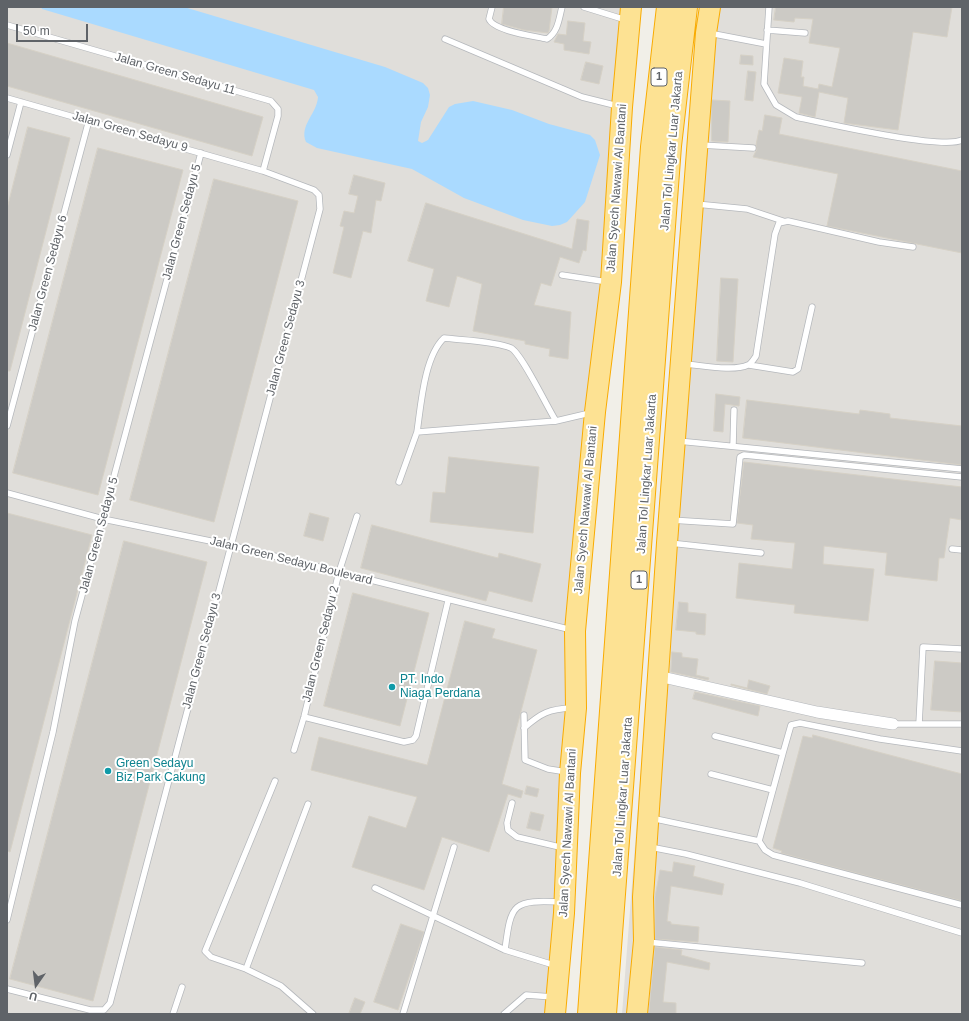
<!DOCTYPE html>
<style>
body{margin:0}
#map{position:relative;width:969px;height:1021px;overflow:hidden;background:#f1efe8;font-family:Helvetica,sans-serif}
canvas{display:block}
.frame{position:absolute;inset:0;border:8px solid #5f6368;pointer-events:none}
.north{position:absolute;left:16px;top:965px;width:40px;height:40px;-webkit-text-stroke:3px #fff;paint-order:stroke;rotate:194deg;font-size:11px;font-weight:700;line-height:16px;text-align:center;color:#5f6368}
.north::after{content:'';display:block;margin:auto;width:14px;height:18px;background:#5f6368;clip-path:polygon(50% 0,100% 100%,50% 72%,0 100%)}
.scale{position:absolute;left:16px;top:24px;width:72px;height:18px;box-sizing:border-box;border:2px solid #5f6368;border-top:0;padding-left:5px;font-size:12px;line-height:14px;white-space:nowrap;color:#5f6368;-webkit-text-stroke:3px #fff;paint-order:stroke}
</style>
<div id="map">
<canvas width="969" height="1021"></canvas>
<div class="frame"></div>
<div class="north">U</div>
<div class="scale">50 m</div>
</div>
<script>
const g = document.querySelector('canvas').getContext('2d');
g.lineJoin = 'round';
function paint(path, color) {
  g.fillStyle = color;
  g.fill(path, 'evenodd');
}
function trace(path, color, width, dash) {
  g.strokeStyle = color;
  g.lineWidth = width;
  g.lineCap = dash ? 'butt' : 'round';
  g.setLineDash(dash || []);
  g.stroke(path);
}
function write(font, color, halo, rows, align = 'center') {
  g.font = font + ' Helvetica,sans-serif';
  g.lineWidth = 4;
  g.setLineDash([]);
  g.textBaseline = 'middle';
  g.strokeStyle = halo;
  g.fillStyle = color;
  for (const [text, x, y, turn = 0] of rows) {
    g.save();
    g.translate(x, y);
    g.rotate((+turn || 0) * Math.PI / 180);
    g.textAlign = isNaN(turn) ? turn : align;
    if (halo) g.strokeText(text, 0, 0);
    g.fillText(text, 0, 0);
    g.restore();
  }
}
const industrial = new Path2D(`
 M7,7H629L578,573L556,1014H7Z
 M704,7H962V1014H622L691,119Z`);
const water = new Path2D(`
 M41,7H184L385,67L423,83L428,88L430,95L428,107L421,122L418,141L422,143L428,140L449,107L455,104L473,101L512,110L549,124L590,135L595,140L600,155L585,202L567,222L560,225L552,226L523,220L464,198L412,169L317,148L306,142C299,125 317,114 318,97L314,90L42,9Z`);
const building = new Path2D(`
 M504,7H552L549,31L548,33L524,30L502,24Z
 M776,7H952L947,37L913,32L898,130L844,123L848,98L819,92L815,117L799,113L802,97L778,93L784,58L803,61L801,77H804L803,86L818,89L819,84L832,87L840,48L809,43L813,19L795,18L794,22L774,20Z
 M568,21L585,23L583,41L591,42L589,54L564,50V44L554,42L558,34L566,35Z
 M7,43L263,117L252,156L7,86Z
 M741,55L753,56V65L740,64Z
 M586,62L603,66L599,84L581,80Z
 M748,71L756,72L753,101L745,100Z
 M712,100L730,101L728,142L712,141Z
 M765,115L782,118L779,134L962,171V253L827,226L838,174L753,157L757,149L756,145L759,130L762,131Z
 M28,127L70,138L10,371H7V209Z
 M98,148L183,170L98,495L13,473Z
 M354,175L385,183L381,201L376,200L371,233L363,231L351,278L333,273L344,227L340,226L344,211L354,213L358,196L349,194Z
 M214,179L298,201L214,522L130,500Z
 M426,203L572,249L577,219L589,221L586,251L583,250L579,263L560,257L551,286L541,283L534,305L571,312L568,359L549,356L550,349L525,344V341L473,331L482,284L457,276L449,307L426,301L434,269L408,261Z
 M721,278L738,279L733,362L717,361Z
 M716,394L740,397L739,406L725,404L723,432L714,431Z
 M747,400L859,414L860,410L890,414V418L962,426V465L743,438Z
 M449,457L539,467L533,533L430,522L433,492L445,493Z
 M744,462L962,487V520L950,518L944,558H939L937,581L885,575L887,553L824,546L823,564L874,569L868,621L794,613L795,605L736,598L739,563L792,569L795,543L751,539L753,525L737,523Z
 M7,513L92,535L10,852L7,851Z
 M310,513L329,518L323,541L304,536Z
 M372,525L498,558L499,553L541,564L532,602L489,591L486,601L361,568Z
 M124,541L207,562L93,1001L10,979Z
 M353,593L429,613L400,726L324,706Z
 M679,602L688,603V612L706,614L705,635L696,634V632L676,630Z
 M465,621L495,629L492,638L537,650L502,784L523,791L521,798L508,794L489,852L442,837L424,890L352,867L369,816L406,828L417,797L311,770L319,737L427,765Z
 M672,652L682,653V657L698,659L696,675L709,678L708,680L671,672Z
 M935,661L962,663V712L931,710Z
 M749,680L770,686L767,694L731,685V684L747,688Z
 M695,692L760,706L758,716L693,699Z
 M813,735L962,774V901L781,853L782,851L773,848L803,736L812,738Z
 M527,786L539,789L537,797L525,794Z
 M531,812L544,815L540,831L527,828Z
 M674,862L695,866L693,876L724,884L722,895L671,886L667,921L671,922V924L699,927L698,942L655,939V897L660,870L672,872Z
 M401,924L424,932L398,1010L374,1002Z
 M655,947L682,950L681,955L710,963L709,970L667,962L663,1002L676,1003V1014H649Z
 M355,998L365,1002L360,1014H349Z`);
const lane = new Path2D(`
 M492,7L489,19C494,31 534,36 547,39C558,32 559,19 562,7
 M584,7L626,20
 M769,7L764,84L776,105L796,117C824,123 942,150 962,140
 M7,25L271,101L278,109V116L263,171
 M767,30L805,33
 M709,33L766,44
 M445,39L582,97L618,106
 M7,98L263,171L314,190L319,195L320,209L110,1003L104,1010H90L7,989
 M701,145L753,148
 M7,155L21,102
 M696,204L747,209L783,221
 M562,275L608,282
 M684,364C701,365 733,372 748,365C751,364 754,359 756,356L775,234L779,223L788,221L879,242L913,247
 M749,365L793,372L798,369L812,307
 M7,426L89,120
 M417,432C421,405 424,357 444,338C461,340 496,341 511,348C522,354 547,407 556,421
 M678,441L962,469
 M733,446L734,410
 M399,482L417,432L556,421L590,413
 M7,493L103,519L230,545L572,630
 M671,520L733,524L740,457L744,455L962,477
 M670,543L761,553
 M952,549L962,550
 M524,715L525,760L548,769L567,772
 M304,717L404,742L413,740L416,736L448,601
 M893,724H962
 M919,724L923,647L962,649
 M524,728C541,713 549,709 572,708
 M715,736L783,753L791,725L800,723L880,739L962,751
 M294,750L304,717L339,572L357,516
 M711,774L773,790
 M512,803L507,823L508,830L517,837L564,848
 M308,804L246,969L281,986L313,1014
 M651,818L759,841L765,850L773,855L962,905
 M759,841L783,753
 M650,847L686,854L800,883L962,933
 M375,888L505,950L557,966
 M7,920L53,732L75,621L201,153
 M647,942L862,963
 M505,950C511,902 513,900 562,902
 M246,969L211,957L205,951L275,781
 M173,1014L182,987
 M403,1014L454,847
 M504,1014L526,995L553,997`);
const street = new Path2D(`
 M658,676L817,712L893,724`);
const highway = new Path2D(`
 M555,1014L564,913L570,773L576,708L575,631L595,412L611,282L622,107L631,7
 M588,1014L651,147L667,7
 M606,1014L671,146L687,7
 M637,1014L644,941L643,897L667,543L706,33L710,7`);
const markers = [
 [392,687,4,"#0f9aa8"],
 [108,771,4,"#0f9aa8"]
];
const shields = [
 [659,77,16],
 [639,580,16]
];
const shieldNames = [
 ["1",659,77],
 ["1",639,580]
];
const streetNames = [
 ["Jalan Green Sedayu 11",175,74,16],
 ["Jalan Green Sedayu 9",130,132,16],
 ["Jalan Tol Lingkar Luar Jakarta",672,151,-85],
 ["Jalan Syech Nawawi Al Bantani",617,188,-86],
 ["Jalan Green Sedayu 5",182,222,-75],
 ["Jalan Green Sedayu 6",48,273,-75],
 ["Jalan Green Sedayu 3",286,338,-75],
 ["Jalan Tol Lingkar Luar Jakarta",647,474,-86],
 ["Jalan Syech Nawawi Al Bantani",586,510,-85],
 ["Jalan Green Sedayu 5",99,535,-75],
 ["Jalan Green Sedayu Boulevard",291,561,14],
 ["Jalan Green Sedayu 2",321,644,-76],
 ["Jalan Green Sedayu 3",202,651,-75],
 ["Jalan Tol Lingkar Luar Jakarta",623,797,-86],
 ["Jalan Syech Nawawi Al Bantani",568,833,-87]
];
const cultureNames = [
 ["PT. Indo",400,680],
 ["Niaga Perdana",400,694],
 ["Green Sedayu",116,764],
 ["Biz Park Cakung",116,778]
];
paint(industrial, '#e0deda');
paint(water, '#aadaff');
paint(building, '#cccac5');
trace(building, '#d6d1c6', 1);
trace(lane, '#b5b8bc', 7);
trace(street, '#b5b8bc', 12);
trace(highway, '#f9ab00', 22);
trace(lane, '#fff', 5.5);
trace(street, '#fff', 11);
trace(highway, '#fde293', 20);
for (const [x, y, r, color] of markers) {
  const dot = new Path2D();
  dot.arc(x, y, r, 0, 2 * Math.PI);
  g.fillStyle = color;
  g.fill(dot);
  trace(dot, '#fff', 1.5);
}
for (const [x, y, w] of shields) {
  const box = new Path2D();
  box.roundRect(x - w / 2, y - 9, w, 18, 3);
  g.fillStyle = '#fff';
  g.fill(box);
  trace(box, '#5f6368', 1);
}
write('bold 11px', '#5f6368', null, shieldNames);
write('12px', '#5f6368', '#fff', streetNames);
write('12px', '#0d838f', '#fff', cultureNames, 'left');
</script>
